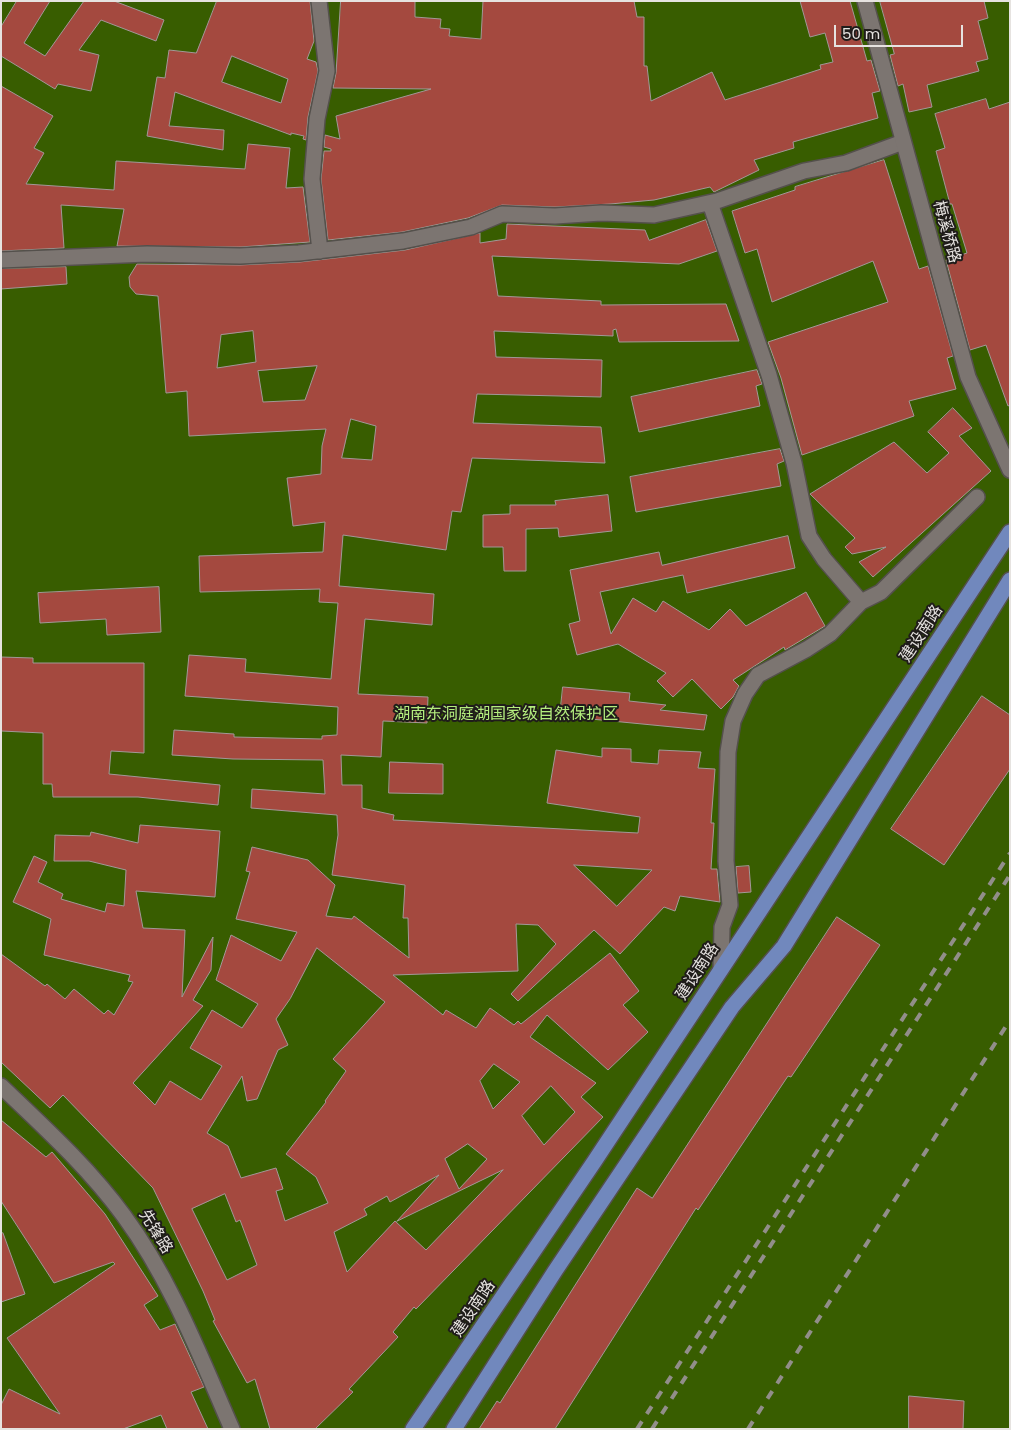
<!DOCTYPE html>
<meta charset="utf-8">
<style>
body{margin:0}
#map{position:relative;width:1011px;height:1430px;overflow:hidden;background:#393430;font-family:Poppins,sans-serif}
canvas{display:block}
.frame{position:absolute;inset:0;border:2px solid #e6e3e0;pointer-events:none}
.scale{position:absolute;left:834px;top:25px;width:129px;height:22px;box-sizing:border-box;border:2px solid #e6e3e0;border-top:0;padding-left:6px;font-size:15px;line-height:18px;white-space:nowrap;color:#e6e3e0;-webkit-text-stroke:4px #1f1c1a;paint-order:stroke}
</style>
<div id="map">
<canvas width="1011" height="1430"></canvas>
<div class="frame"></div>
<div class="scale">50 m</div>
</div>
<script>
const g = document.querySelector('canvas').getContext('2d');
g.lineJoin = 'round';
function paint(path, color) {
  g.fillStyle = color;
  g.fill(path, 'evenodd');
}
function trace(path, color, width, dash) {
  g.strokeStyle = color;
  g.lineWidth = width;
  g.lineCap = dash ? 'butt' : 'round';
  g.setLineDash(dash || []);
  g.stroke(path);
}
function write(font, color, halo, rows, align = 'center') {
  g.font = font + ' Poppins,"Noto Sans SC",sans-serif';
  g.lineWidth = 4;
  g.setLineDash([]);
  g.textBaseline = 'middle';
  g.strokeStyle = halo;
  g.fillStyle = color;
  for (const [text, x, y, turn = 0] of rows) {
    g.save();
    g.translate(x, y);
    g.rotate((+turn || 0) * Math.PI / 180);
    g.textAlign = isNaN(turn) ? turn : align;
    if (halo) g.strokeText(text, 0, 0);
    g.fillText(text, 0, 0);
    g.restore();
  }
}
const green = new Path2D(`
 M1,1H1010V1429H1Z`);
const building = new Path2D(`
 M17,1H50L24,43L45,56L84,1H114L164,20L156,41L101,20L79,50L99,55L91,91L58,84L55,89L1,56V27Z
 M217,1H310L314,41L307,59L316,62L318,71L308,117L306,140L303,139L304,136L291,133V135L175,92L169,126L224,130L223,150L147,136L157,77L165,78L169,50L196,53ZM232,56L288,79L281,103L222,82Z
 M341,1H415V17L441,19L440,28L450,29L449,36L481,39L483,1H634L637,17H644V66H647L651,101L712,72L725,100L821,69L820,65L833,62L825,33L810,37L800,1H850L867,61L871,60L880,91L872,93L878,118L793,142L794,148L754,160L759,170L714,192L710,187L654,200L610,204L555,207L502,205L468,218L402,232L328,240L321,179L324,151H331V149L324,147L325,135L340,139L336,116L431,89L333,88L336,73Z
 M880,1H984L988,18L978,21L988,59L976,62L979,71L927,85L932,107L909,112L903,84L898,86L890,55L894,54Z
 M1,86L53,116L34,148L44,153L26,184L114,190L116,161L245,169L248,144L290,148L286,188L303,187L310,242L240,247L117,246L124,209L61,205L64,248L1,251Z
 M986,99L989,109L1010,102V405L1008,406L986,345L970,350L946,260L967,253L952,204H950L936,151L945,148L935,114Z
 M884,160L919,269L928,266L953,356L947,358L956,389L909,401L914,416L802,455L781,378L768,342L888,302L873,261L772,302L757,249L745,253L732,211L795,190V187Z
 M706,220L717,251L679,264L492,256L498,296L601,301V305L726,304L739,341L619,342L616,329L613,330V336L494,331L496,357L602,360L601,397L477,394L473,423L601,427L605,463L472,458L461,512L452,511L446,550L343,535L339,586L434,594L432,625L365,619L358,694L428,697L427,723L383,721L381,757L341,755L342,785H362V808L394,815L393,820L638,833L640,817L547,803L556,750L602,757V748L631,749V762L658,764L659,750L701,752L698,768L715,769L711,823H714L711,869H717L720,902L680,896L675,911L664,907L620,954L594,930L518,1001L511,994L556,944L538,925L516,924L518,971L393,975L443,1015L446,1010L476,1028L490,1008L514,1025L518,1021L521,1024L610,953L639,991L623,1005L648,1032L608,1070L547,1015L530,1037L596,1083L581,1097L603,1117L416,1309L414,1307L393,1332L398,1337L349,1389L353,1392L315,1429H270L255,1379L247,1383L213,1321L215,1320L203,1291L153,1188L63,1095L50,1108L1,1062V954L45,986L47,984L65,999L74,989L104,1014L108,1010L114,1015L133,982L128,981L130,975L44,955L51,919L13,902L34,856L47,862L38,882L63,894L61,899L105,912L107,903L124,906L126,870L89,861H54L55,835L90,836L91,832L138,843L140,825L220,831L215,897L136,891L143,928L185,930L182,997L213,937L211,970L193,1000L203,1006L133,1083L155,1105L170,1081L201,1100L222,1066L190,1048L212,1010L242,1028L258,1004L216,980L231,935L281,961L297,932L236,919L250,872L246,871L252,847L308,860L335,885L326,916L352,919L354,916L409,958L408,918H403L405,885L332,875L338,835L337,815L251,808L252,789L325,794L323,760L233,759L172,755L174,730L234,734V737L322,739V736L337,735L338,707L185,696L189,655L246,659L245,672L331,679L338,603L319,602L320,589L200,592L199,556L323,552L325,522L293,526L287,478L321,474L322,446L326,429L189,436L187,391L166,393L158,296L136,294L130,287L129,277L137,264L240,265L300,262L405,250L480,233V243L506,239L507,224L645,230L649,240ZM253,331L256,362L217,368L221,335ZM317,366L305,400L263,402L258,371ZM351,419L376,426L372,460L342,458ZM574,865L652,870L617,906ZM317,948L385,1002L333,1059L346,1071L325,1101L326,1102L286,1154L316,1177L328,1203L285,1221L276,1191L283,1189L276,1168L241,1178L228,1146L207,1133L242,1076L247,1101L257,1099L278,1050L288,1045L276,1019L290,999ZM494,1064L520,1082L493,1109L480,1081ZM551,1086L575,1112L544,1145L522,1116ZM468,1144L487,1159L459,1189L445,1159ZM503,1170L426,1250L395,1221L347,1272L334,1232L367,1215L364,1209L387,1196L390,1202L439,1175L397,1221ZM225,1194L236,1222L240,1220L257,1265L227,1280L192,1209Z
 M66,267L67,284L1,289V269Z
 M757,370L762,384L756,386L760,406L639,432L631,397Z
 M953,408L972,428L959,436L991,471L873,577L859,562L886,547L852,554L845,547L855,538L810,494L894,442L927,473L949,453L928,432Z
 M780,449L784,461L777,464L781,486L636,512L630,477Z
 M608,495L612,531L559,537L558,528L526,529V571H504L503,547H483V515L510,514V505H556L555,501Z
 M788,536L795,568L687,593L683,575L600,592L611,634L633,598L656,612L663,601L709,630L730,609L746,626L806,592L825,626L785,650L784,647L733,680L739,686L733,697L721,709L692,679L673,697L657,681L666,673L618,644L577,655L569,624L580,621L570,570L659,552L662,565Z
 M159,587L161,632L107,635L106,619L40,623L38,593Z
 M1,657L33,658V663H144V753L111,751L109,774L220,785L218,805L138,797H53L52,784H43V733L1,731Z
 M563,687L630,693L629,701L666,705L660,710L707,715L704,730L560,716Z
 M982,696L1010,715V769L944,865L891,829Z
 M390,762L443,764V794L389,793Z
 M749,866L751,892L738,893L736,867Z
 M837,917L880,945L791,1077L788,1076L698,1210L696,1208L555,1429H479L497,1401L500,1403L637,1188L652,1198Z
 M1,1120L46,1157L52,1152L105,1214L158,1296L144,1305L160,1330L175,1324L204,1387L191,1392L208,1429H167L161,1415L123,1429H1V1405L9,1389L60,1414L7,1338L115,1264L113,1262L54,1283L1,1201Z
 M3,1233L25,1294L1,1302V1234Z
 M909,1396L964,1401L963,1429H909Z`);
const street = new Path2D(`
 M319,1L327,71L317,119L312,179L320,251
 M710,203L769,375L794,463L809,536L824,559L861,602L881,592L977,497
 M1,260L147,254L240,256L299,253L403,241L471,227L502,214L555,216L601,213L654,215L717,201L804,171L846,163L903,142
 M721,969L722,927L730,905L726,861L728,752L733,721L745,694L758,675L807,649L830,634L861,602`);
const secondary = new Path2D(`
 M865,1L968,377L1010,470
 M1,1086C44,1127 89,1168 124,1216C171,1280 200,1356 232,1429`);
const primary = new Path2D(`
 M413,1429L594,1162L1010,532
 M454,1429L555,1271L732,1007L784,946L1010,580`);
const rail = new Path2D(`
 M637,1429L1010,853
 M652,1429L1010,875
 M748,1429L1010,1020`);
const streetNames = [
 ["梅溪桥路",946,232,75],
 ["建设南路",922,634,-57],
 ["建设南路",698,972,-57],
 ["先锋路",155,1232,58],
 ["建设南路",474,1309,-56]
];
const parkNames = [
 ["湖南东洞庭湖国家级自然保护区",506,715]
];
paint(green, '#385d00');
paint(building, '#a4493f');
trace(building, '#a19897', 1);
trace(street, '#54504c', 18);
trace(secondary, '#54504c', 18);
trace(primary, '#54504c', 18);
trace(street, '#7c7571', 15);
trace(secondary, '#7c7571', 15);
trace(primary, '#7188bd', 15);
trace(rail, '#928e8a', 4, [9, 9]);
write('16px', '#e6e3e0', '#1f1c1a', streetNames);
write('16px', '#b4ed7e', '#1f1c1a', parkNames);
</script>
